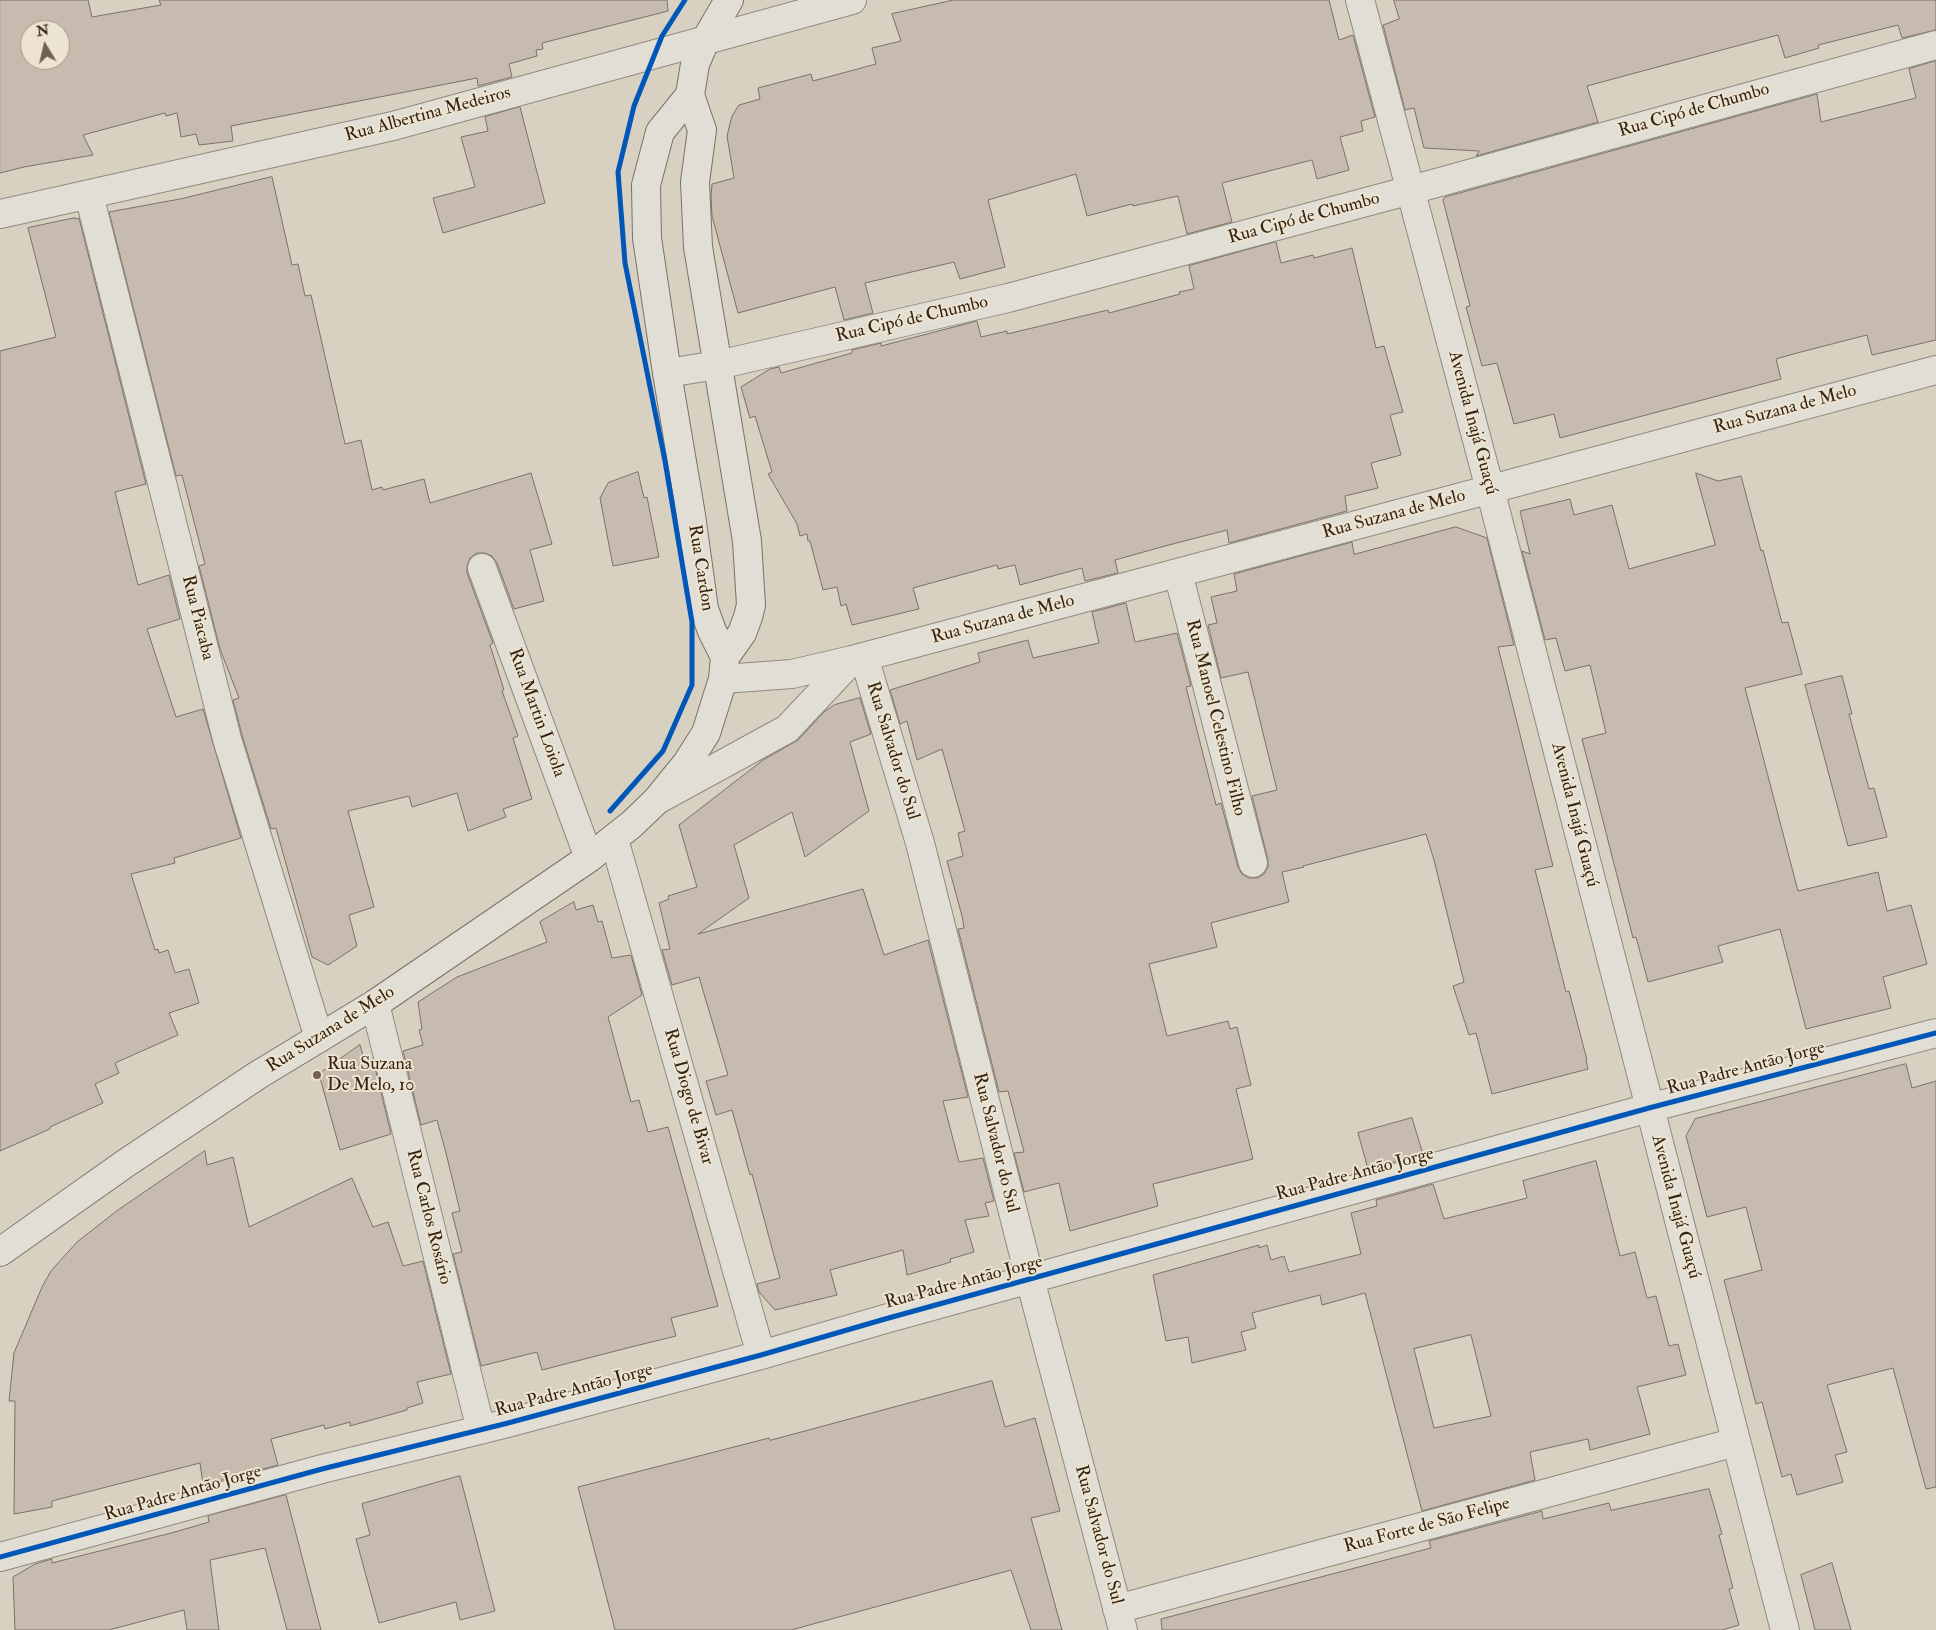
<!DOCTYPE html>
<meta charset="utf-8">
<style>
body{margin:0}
#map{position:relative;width:1936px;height:1630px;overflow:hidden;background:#d8d1c1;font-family:"IM FELL Double Pica",serif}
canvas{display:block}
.north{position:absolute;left:20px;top:20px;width:50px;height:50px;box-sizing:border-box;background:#ece4d1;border:1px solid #a39785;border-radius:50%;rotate:351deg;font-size:14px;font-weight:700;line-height:20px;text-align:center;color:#362313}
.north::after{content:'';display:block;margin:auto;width:18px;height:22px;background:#6f6050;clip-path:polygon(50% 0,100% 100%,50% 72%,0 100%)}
</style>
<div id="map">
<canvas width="1936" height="1630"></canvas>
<div class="north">N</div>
</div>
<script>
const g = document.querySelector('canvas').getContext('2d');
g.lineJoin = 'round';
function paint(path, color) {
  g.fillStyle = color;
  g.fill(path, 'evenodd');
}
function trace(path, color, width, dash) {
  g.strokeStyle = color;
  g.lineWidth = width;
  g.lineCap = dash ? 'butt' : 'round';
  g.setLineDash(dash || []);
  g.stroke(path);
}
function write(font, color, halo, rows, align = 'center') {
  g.font = font + ' "IM FELL Double Pica",serif';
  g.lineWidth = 4;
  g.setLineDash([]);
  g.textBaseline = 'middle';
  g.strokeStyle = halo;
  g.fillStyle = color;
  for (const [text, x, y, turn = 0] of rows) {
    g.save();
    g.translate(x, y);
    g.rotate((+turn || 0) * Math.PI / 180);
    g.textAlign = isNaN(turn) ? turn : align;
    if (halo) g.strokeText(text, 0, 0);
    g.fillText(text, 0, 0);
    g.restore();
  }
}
const building = new Path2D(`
 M0,0H88L92,17L161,5L159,0H667L668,11L542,43L543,49L536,50L537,56L509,64L512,77L478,86L477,78L231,126L233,141L199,145L196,134L181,137L177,113L166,116L165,113L83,135L93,155L24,167L0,173ZM30,30H60V60H30Z
 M954,0H1329L1339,40L1353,35L1375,117L1361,121L1363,131L1340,137L1349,170L1317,179L1312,160L1222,183L1232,222L1187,234L1178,196L1133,206L1132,204L1087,216L1076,174L988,200L1005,267L960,279L954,262L865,283L873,313L844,320L835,287L738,313L712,216L711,196L712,184L734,178L727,136L732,116L739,105L760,99L758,88L811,74L813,81L876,64L872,48L901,41L892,14Z
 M1394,0H1936V30L1902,38L1898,25L1818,45L1819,48L1785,58L1778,35L1650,69L1587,86L1598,122L1476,156L1479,151L1424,148L1414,108L1405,110L1383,25L1399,19Z
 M1936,61V340L1872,355L1867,335L1797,353L1776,359L1781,379L1560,438L1554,414L1514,424L1497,363L1482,366L1466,307L1470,306L1443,200L1445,197L1817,94L1821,122L1916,98L1909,69Z
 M520,107L545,203L443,233L433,198L475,187L461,137L488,131L485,117Z
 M272,177L292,265L298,264L305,296L311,295L345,444L361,440L372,490L382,487L383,490L424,479L430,503L531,473L552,544L530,550L544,601L514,609L497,563L492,556L485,553H477L470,558L467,566V573L493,643L490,645L504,690L502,691L518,736L513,738L532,799L503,809L506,817L468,831L457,793L412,807L409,796L348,811L374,907L349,915L357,946L328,965L312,957L276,828L271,829L242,735L233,700L239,698L220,649L199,566L205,564L182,475L176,476L109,212L180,199Z
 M75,218V219L79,218L146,484L115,492L138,585L169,575L180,619L147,629L176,717L203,709L241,838L174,858L175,863L131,874L155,950L158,949L159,953L168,950L175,973L189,969L199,1003L169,1013L178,1035L115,1063L119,1073L95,1084L103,1103L50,1127V1129L0,1151V351L56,337L28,228Z
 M1276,242L1281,263L1313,255L1314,258L1352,248L1376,348L1384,346L1403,412L1390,415L1401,455L1371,463L1378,488L1345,496L1347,511L1229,543L1227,530L1165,546L1115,560L1118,573L1085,581L1082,568L1020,585L1015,565L998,569L997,565L913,588L919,609L852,625L846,604L841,606L837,587L823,590L810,541H808L807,534L800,536L797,524L768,474L772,472L755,416L750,418L741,387L770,369L779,367L781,373L852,353V350L881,343V346L977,321L981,337L1007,331V334L1108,310L1109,313L1180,294L1179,292L1194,289L1189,266Z
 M638,472L644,498L647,497L659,557L613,566L600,498L608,483Z
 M1696,473L1718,481L1741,476L1761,551L1763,550L1782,623L1788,622L1802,674L1745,688L1798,891L1878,872L1887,911L1911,905L1927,964L1883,977L1891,1008L1806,1029L1780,929L1718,946L1723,962L1648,982L1636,937L1633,938L1582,739L1606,733L1590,665L1565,671L1556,638L1545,640L1522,551L1530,554L1520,511L1570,499L1574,515L1612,505L1629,569L1715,545Z
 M1456,527L1487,538L1514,645L1498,647L1553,866L1535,870L1566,992L1569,991L1587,1060H1586L1588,1069L1492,1094L1476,1033L1469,1035L1453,986L1464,982L1434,860L1426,834L1303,866L1304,867L1282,872L1289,902L1211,923L1217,947L1149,964L1167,1036L1228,1021L1230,1029L1237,1027L1251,1085L1236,1089L1253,1159L1153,1184L1158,1206L1070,1231L1059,1183L1024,1192L1014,1153L1024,1152L1008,1091L999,1092L958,929L964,928L962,916L947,861L963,856L958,833L965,831L942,749L917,760L907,721L900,724L890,690L980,662L978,653L1028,640L1033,658L1099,643L1092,612L1126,603L1135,642L1177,633L1191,686L1186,687L1216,805L1221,803L1238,867L1242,874L1249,878H1257L1264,874L1268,867V860L1252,796L1277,790L1248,672L1221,678L1208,625L1217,623L1211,597L1237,591L1234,574L1352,542L1354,554Z
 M1842,676L1852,714H1849L1869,789L1874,788L1887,837L1848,846L1805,685Z
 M860,698L871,734L850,742L869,811L805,857L792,812L734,845L749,898L698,934L863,889L884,955L928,940L968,1097L943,1101L959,1162L983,1158L994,1201L985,1203L989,1216L965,1220L974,1252L950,1259L951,1262L907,1275L903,1250L830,1270L837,1295L775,1310L759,1292L757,1284L780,1278L752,1174L750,1175L732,1110L716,1115L706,1081L728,1075L699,977L672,985L662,950L670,949L659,903L669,899L668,896L697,887L679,825L763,760L798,740L824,712L834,705Z
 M574,902L576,910L593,905L598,922L602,921L612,958L631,955L642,995L608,1017L631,1102L639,1100L648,1132L668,1127L718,1306L671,1318L676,1336L631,1347L542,1370L537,1352L481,1366L453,1254L462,1252L452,1213L460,1211L446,1153L437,1120L421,1125L403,1051L423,1045L419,1030L422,1029L418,1002L457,977L547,942L540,922Z
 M360,1045L365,1062L373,1059L391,1134L340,1150L319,1074Z
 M1906,1064L1912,1088L1936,1081V1487L1926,1489L1893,1368L1827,1385L1847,1452L1835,1455L1843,1482L1797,1495L1791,1474L1782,1477L1762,1402L1756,1404L1724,1280L1762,1270L1746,1207L1707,1217L1686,1136L1695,1119Z
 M1412,1118L1423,1154L1368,1169L1358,1133Z
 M205,1151L207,1165L233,1157L249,1227L352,1178L373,1227L388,1222L403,1266L423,1261L451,1374L417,1382L423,1403L407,1408V1410L350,1426V1422L325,1429L324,1425L271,1439L278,1465L203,1485L200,1463L52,1501V1507L14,1514L15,1401H9L14,1353L42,1287L51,1271L77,1242L118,1210Z
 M1596,1161L1620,1256L1635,1252L1647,1298L1656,1296L1669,1346L1678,1344L1686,1375L1637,1387L1650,1434L1590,1450L1588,1439L1530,1452L1535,1480L1422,1511L1365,1293L1322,1305L1320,1295L1252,1313L1256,1328L1241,1332L1246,1350L1192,1363L1188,1337L1166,1341L1153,1275L1259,1245V1248L1267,1245L1271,1260L1284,1256L1289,1272L1361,1254L1351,1213L1377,1206L1376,1200L1433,1184L1444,1219L1527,1198L1523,1181ZM1471,1335L1491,1416L1434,1428L1414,1349Z
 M992,1381L1005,1427L1035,1418L1060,1511L1031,1518L1062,1630H1031L1011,1570L791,1630H615L578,1487L769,1438L770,1440Z
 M460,1476L495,1611L460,1620L456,1602L379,1623L356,1539L370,1535L362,1504Z
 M1709,1489L1722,1534L1719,1535L1733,1588L1729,1589L1739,1625L1722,1630H1162L1161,1619L1431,1548L1429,1541L1542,1511L1543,1519L1609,1503L1611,1510Z
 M286,1495L321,1630H287L265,1548L210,1560L219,1630H187L184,1610L109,1630H15L13,1577L35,1564L52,1559V1563L175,1532L209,1522L208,1516Z
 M1832,1563L1851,1630H1815L1801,1575Z`);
const street = new Path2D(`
 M1360,0L1490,489L1785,1630
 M89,195L227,739L319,1038
 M0,214L393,126L852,0
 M667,373L718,365L1008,298L1411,190L1936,45
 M482,568L589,858
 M1178,573L1253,863
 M864,657L920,843L1030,1279L1123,1630
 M723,679L792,674L852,660L1936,370
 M657,800L787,729L852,660
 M614,839L761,1355
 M375,1004L481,1430
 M0,1557L322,1469L508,1423L761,1355L885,1319L1649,1108L1936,1033
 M1117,1609L1736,1442`);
const secondary = new Path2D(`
 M725,657L712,631L704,609L691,515L667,373L647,238L646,185L660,132L690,95L695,64L705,41L729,0
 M0,1252L126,1163L258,1075L375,1004L589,858L632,824L657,800L687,763L706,733L723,679L725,657L742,633L748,617L751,605L747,541L698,247L695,182L702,130L690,95`);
const cycleway = new Path2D(`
 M610,811L663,751L692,685V622L665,461L625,263L618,172L634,106L662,36L685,0
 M0,1557L322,1469L508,1423L761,1355L885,1319L1649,1108L1936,1033`);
const markers = [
 [317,1075,5,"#6f6050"]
];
const streetNames = [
 ["Rua Cipó de Chumbo",1694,111,-16],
 ["Rua Albertina Medeiros",428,115,-15],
 ["Rua Cipó de Chumbo",1304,219,-15],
 ["Rua Cipó de Chumbo",912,320,-13],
 ["Rua Suzana de Melo",1785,410,-15],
 ["Avenida Inajá Guaçú",1472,423,75],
 ["Rua Suzana de Melo",1394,515,-15],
 ["Rua Cardon",700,568,81],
 ["Rua Piacaba",197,618,76],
 ["Rua Suzana de Melo",1003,620,-15],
 ["Rua Martin Loiola",536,713,70],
 ["Rua Manoel Celestino Filho",1215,718,76],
 ["Rua Salvador do Sul",892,751,73],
 ["Avenida Inajá Guaçú",1574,815,76],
 ["Rua Suzana de Melo",331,1030,-32],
 ["Rua Padre Antão Jorge",1746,1069,-15],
 ["Rua Diogo de Bivar",688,1097,74],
 ["Rua Salvador do Sul",995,1143,76],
 ["Rua Padre Antão Jorge",1355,1175,-15],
 ["Avenida Inajá Guaçú",1675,1207,75],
 ["Rua Carlos Rosário",428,1217,76],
 ["Rua Padre Antão Jorge",964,1283,-15],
 ["Rua Padre Antão Jorge",574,1391,-15],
 ["Rua Padre Antão Jorge",183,1494,-16],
 ["Rua Forte de São Felipe",1427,1526,-15],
 ["Rua Salvador do Sul",1098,1535,75]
];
const poiNames = [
 ["Rua Suzana",327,1065],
 ["De Melo, 10",327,1086]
];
paint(building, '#c7baaf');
trace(building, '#797267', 1);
trace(street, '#908a7e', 30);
trace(secondary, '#797267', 30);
trace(street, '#e1ded6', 28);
trace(secondary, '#e1ded6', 28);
trace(cycleway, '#0057b8', 5);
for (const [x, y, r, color] of markers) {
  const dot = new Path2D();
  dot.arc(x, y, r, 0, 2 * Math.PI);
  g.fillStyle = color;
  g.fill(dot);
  trace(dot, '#ece4d1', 2);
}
write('18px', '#362313', '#ece4d1', streetNames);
write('18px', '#362313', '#ece4d1', poiNames, 'left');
</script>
